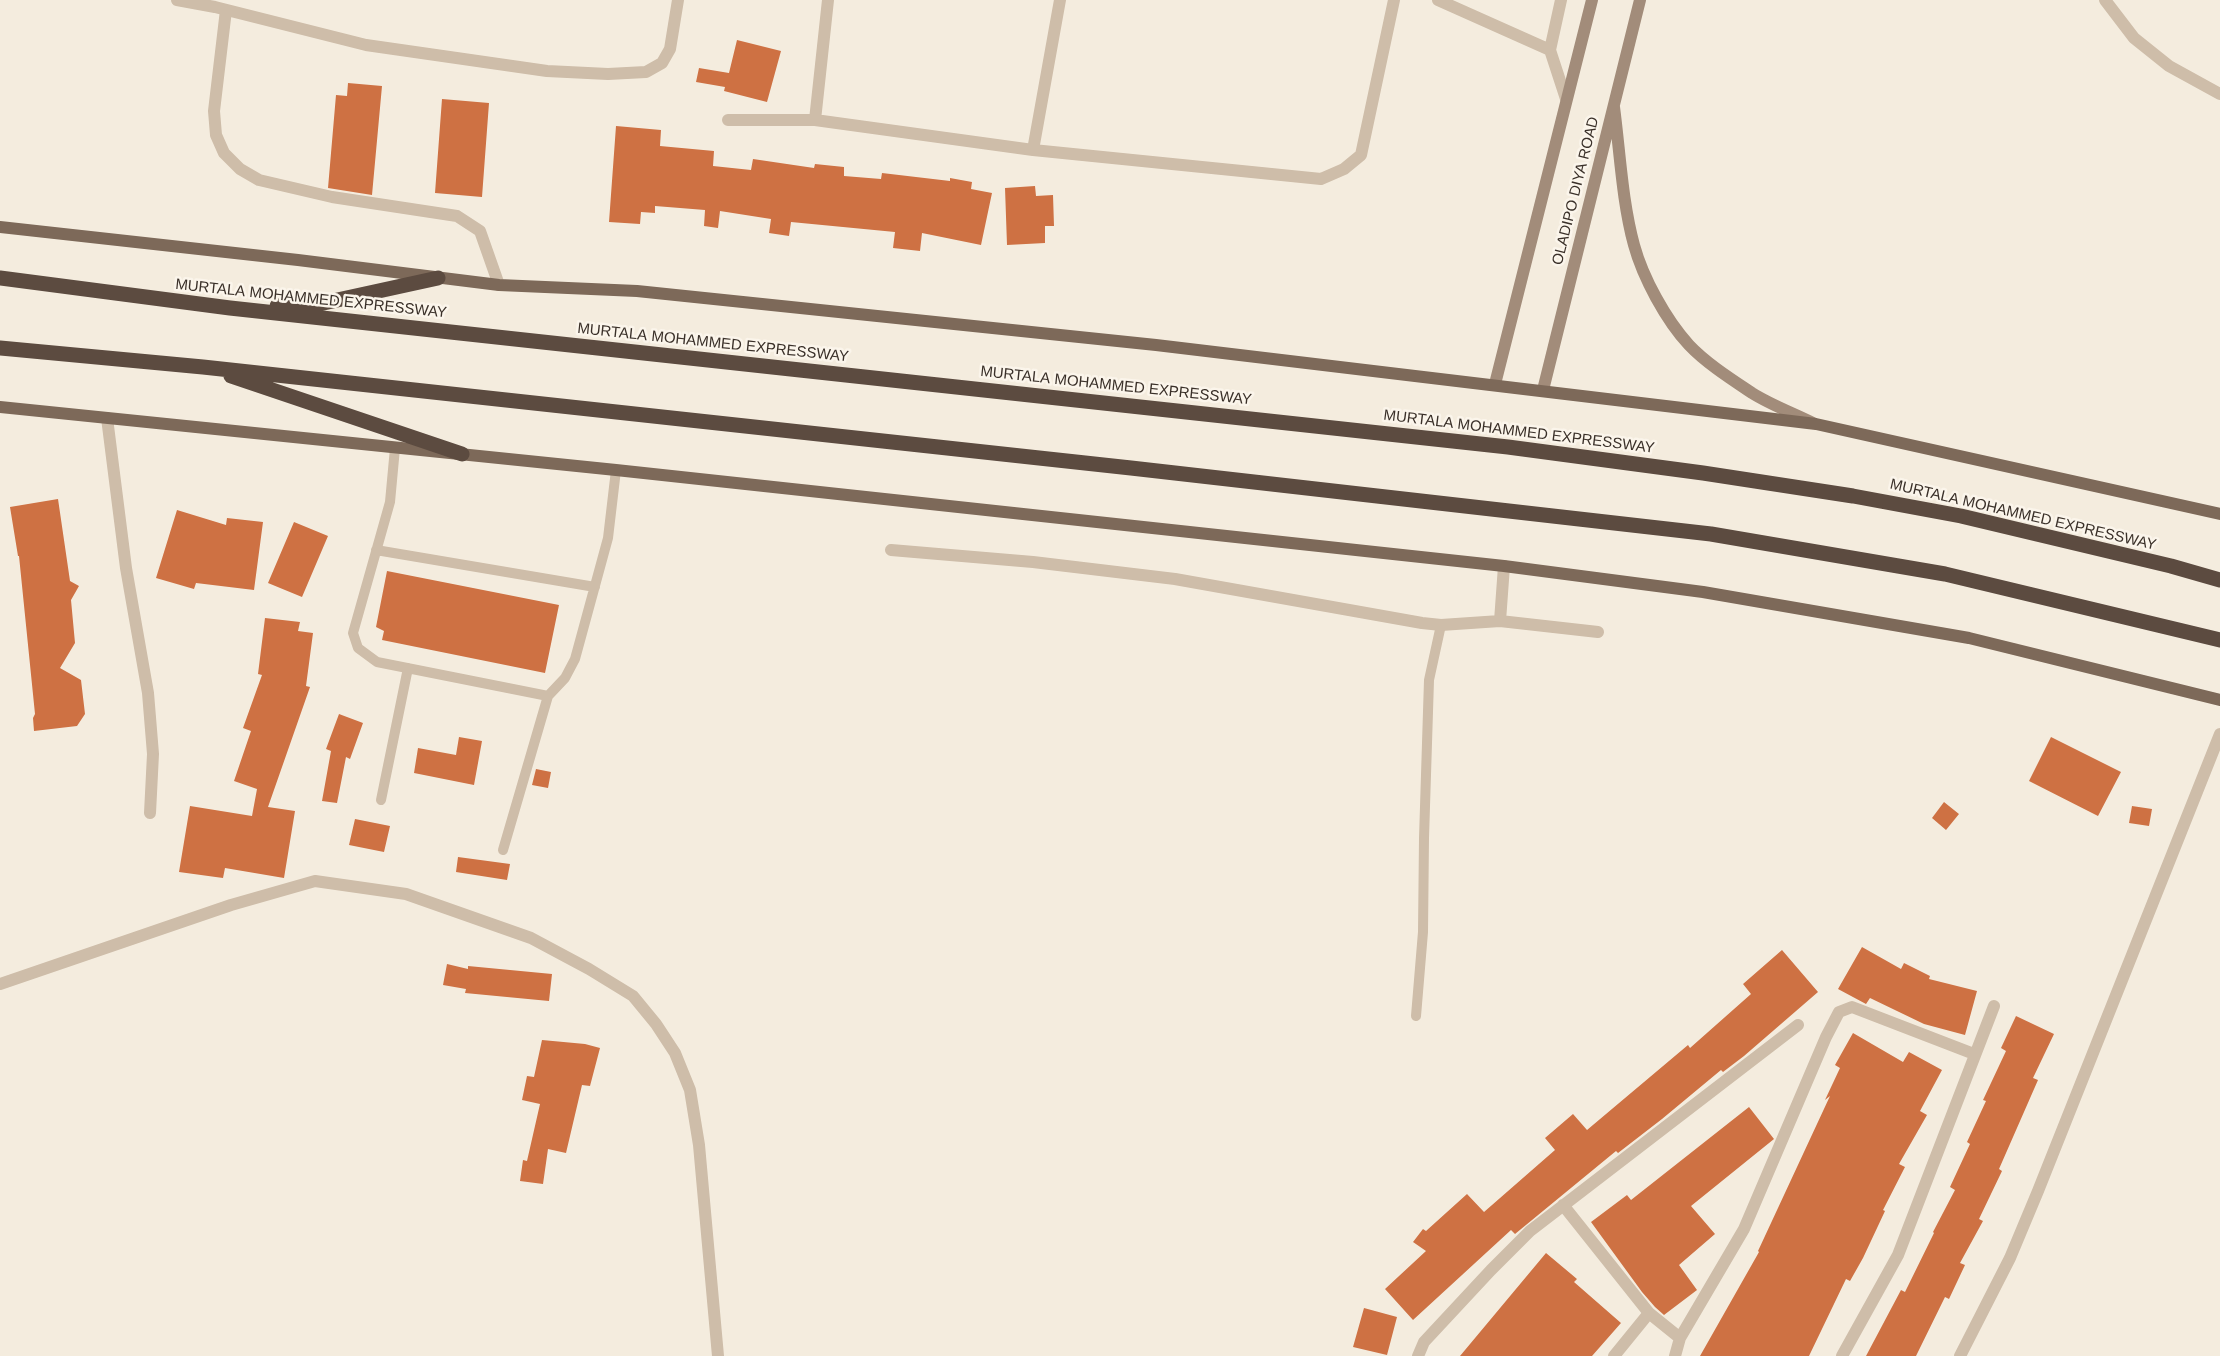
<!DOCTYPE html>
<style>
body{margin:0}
canvas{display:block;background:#f4ecde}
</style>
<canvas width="2220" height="1356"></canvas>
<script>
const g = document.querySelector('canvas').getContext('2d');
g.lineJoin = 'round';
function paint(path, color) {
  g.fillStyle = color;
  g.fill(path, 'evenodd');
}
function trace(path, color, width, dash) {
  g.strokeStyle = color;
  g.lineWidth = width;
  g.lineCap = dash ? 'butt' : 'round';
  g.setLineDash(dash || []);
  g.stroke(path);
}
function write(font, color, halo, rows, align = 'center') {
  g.font = font + ' Helvetica,sans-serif';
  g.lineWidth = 5;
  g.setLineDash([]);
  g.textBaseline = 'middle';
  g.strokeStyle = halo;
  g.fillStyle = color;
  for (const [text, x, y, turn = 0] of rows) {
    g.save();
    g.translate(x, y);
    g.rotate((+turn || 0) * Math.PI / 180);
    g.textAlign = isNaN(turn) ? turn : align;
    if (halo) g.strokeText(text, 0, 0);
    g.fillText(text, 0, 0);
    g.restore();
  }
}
const building = new Path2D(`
 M737,40L781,51L767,102L724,91L725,87L696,82L699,68L729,73Z
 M348,83L382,86L372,195L328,188L336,95L347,96Z
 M442,99L489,103L482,197L435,193Z
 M616,126L661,130L660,146L714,151L713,166L751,170L753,159L814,168L815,164L844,167V176L881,179L882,173L950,181V178L972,182L971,189L992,193L981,245L922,233L920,251L893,248L895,232L791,222L789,236L769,233L771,219L720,211L718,228L704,226L705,210L655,206V213L641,212L640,224L609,222Z
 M1035,186L1036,196L1053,195L1054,226H1045V243L1007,245L1005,188Z
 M58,499L70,581L79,586L71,600L75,643L60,668L81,680L85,714L77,726L34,731L33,718L35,714L19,556H18L10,507Z
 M177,510L226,525L227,518L263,522L254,590L196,583L194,589L156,578Z
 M294,522L328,536L302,597L268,583Z
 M387,571L559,605L545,673L382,640L384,631L376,627Z
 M265,618L300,622L298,631L313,633L306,686L310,687L268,807L295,811L284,878L225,868L223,878L179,872L190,806L252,816L257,789L234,781L251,731L243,728L262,675L258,674Z
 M339,714L363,723L350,759L346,757L337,803L322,801L331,751L326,749Z
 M459,737L482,741L474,785L414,773L418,748L456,755Z
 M2051,737L2121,772L2098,816L2029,781Z
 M536,769L551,772L548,788L532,785Z
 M1944,802L1959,814L1946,830L1932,818Z
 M2132,806L2152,809L2149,826L2129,823Z
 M355,819L390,826L384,852L349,845Z
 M458,857L510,864L507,880L456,872Z
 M1862,947L1901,969L1904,963L1930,976L1929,979L1977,991L1965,1035L1924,1024L1870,998L1866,1004L1838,989Z
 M1782,950L1818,992L1744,1056L1723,1072L1721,1070L1662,1119L1618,1153L1616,1151L1515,1234L1511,1230L1413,1320L1385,1289L1426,1251L1413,1242L1423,1229L1426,1231L1467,1194L1484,1212L1555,1150L1545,1138L1573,1114L1587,1130L1688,1045L1690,1048L1751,994L1743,984Z
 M447,964L468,969V966L552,974L549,1001L465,993L466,989L443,985Z
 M2016,1016L2054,1034L2033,1078L2038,1080L1999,1169L2002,1171L1979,1219L1983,1221L1960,1263L1965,1265L1949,1299L1945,1297L1916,1356H1866L1901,1290L1905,1292L1934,1233L1933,1232L1955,1190L1950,1187L1970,1144L1967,1142L1986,1101L1983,1100L2006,1051L2001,1048Z
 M1853,1033L1903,1062L1909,1052L1942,1070L1920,1111L1927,1115L1899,1164L1905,1167L1883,1210L1885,1211L1863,1258L1850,1281L1846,1279L1809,1356H1700L1759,1252L1758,1251L1830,1096L1825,1100L1840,1068L1835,1065Z
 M542,1040L585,1044L600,1048L590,1086L582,1085L566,1153L548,1149L543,1184L520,1181L523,1160L527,1161L540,1104L522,1100L527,1076L534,1077Z
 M1749,1107L1774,1139L1691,1206L1715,1234L1679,1265L1697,1290L1664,1315L1655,1307L1642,1292L1591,1222L1627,1195L1631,1200Z
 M1546,1253L1577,1279L1574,1282L1621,1323L1592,1356H1460Z
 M1364,1308L1397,1317L1387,1355L1353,1347Z`);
const service = new Path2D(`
 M395,448L390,502L353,633L358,648L377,662L548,696L565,678L575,659L608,538L616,470
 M376,550L595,587
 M381,800L408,668
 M503,850L548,696
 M1416,1016L1423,932L1424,838L1429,680L1441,625`);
const minor = new Path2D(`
 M177,0L215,7L366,45L547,71L608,74L646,72L662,63L670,49L678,0
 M1438,0L1550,50L1566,99
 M2105,0L2134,38L2169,66L2220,94
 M226,10L214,111L216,135L224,153L240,169L259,180L332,197L457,216L480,231L499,285
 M1550,50L1561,0
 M728,120H815L1033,150L1321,179L1344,169L1361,155L1394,0
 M815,120L828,0
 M1033,150L1060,0
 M107,418L126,568L148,693L153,754L150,813
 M891,550L1033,562L1175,579L1422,623L1441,625L1500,621L1598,632
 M1500,621L1504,566
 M0,984L231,905L315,881L406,894L531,938L589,969L633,996L656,1024L675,1053L690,1090L699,1145L718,1356
 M1563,1205L1649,1313L1680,1338
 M1418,1356L1424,1342L1491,1270L1530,1231L1798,1025
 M1614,1356L1649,1313
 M1675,1356L1680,1338L1744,1229L1826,1037L1839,1012L1852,1007L1974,1054
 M1842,1356L1898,1255L1994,1006
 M1960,1356L2010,1258L2038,1191L2220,734`);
const secondary = new Path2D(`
 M1614,107C1620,152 1622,201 1634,245C1643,278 1666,320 1689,345C1706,363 1731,379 1752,393C1771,405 1793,413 1813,423
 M1495,384L1592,0
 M1543,390L1640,0`);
const primary = new Path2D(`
 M0,227L298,260L499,285L637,291L1156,345L1816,424L2220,514
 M0,407L616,470L1504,566L1703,592L1969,638L2220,700`);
const motorway = new Path2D(`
 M0,278L230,308L1508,447L1703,473L1853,496L1961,516L2171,566L2220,580
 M277,306L319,304L438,278
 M0,348L203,367L1131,468L1711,534L1945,574L2220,640
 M231,376L462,454`);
const streetNames = [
 ["OLADIPO DIYA ROAD",1576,191,-76],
 ["MURTALA MOHAMMED EXPRESSWAY",311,299,6],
 ["MURTALA MOHAMMED EXPRESSWAY",713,343,6],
 ["MURTALA MOHAMMED EXPRESSWAY",1116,386,6],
 ["MURTALA MOHAMMED EXPRESSWAY",1519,432,7],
 ["MURTALA MOHAMMED EXPRESSWAY",2023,515,13]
];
paint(building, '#ce7143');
trace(service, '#cebda9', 10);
trace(minor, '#cebda9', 12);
trace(secondary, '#a28c7a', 12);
trace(primary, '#7d6959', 12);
trace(motorway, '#5c4b40', 15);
write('15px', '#3a3029', '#fbf5eb', streetNames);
</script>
